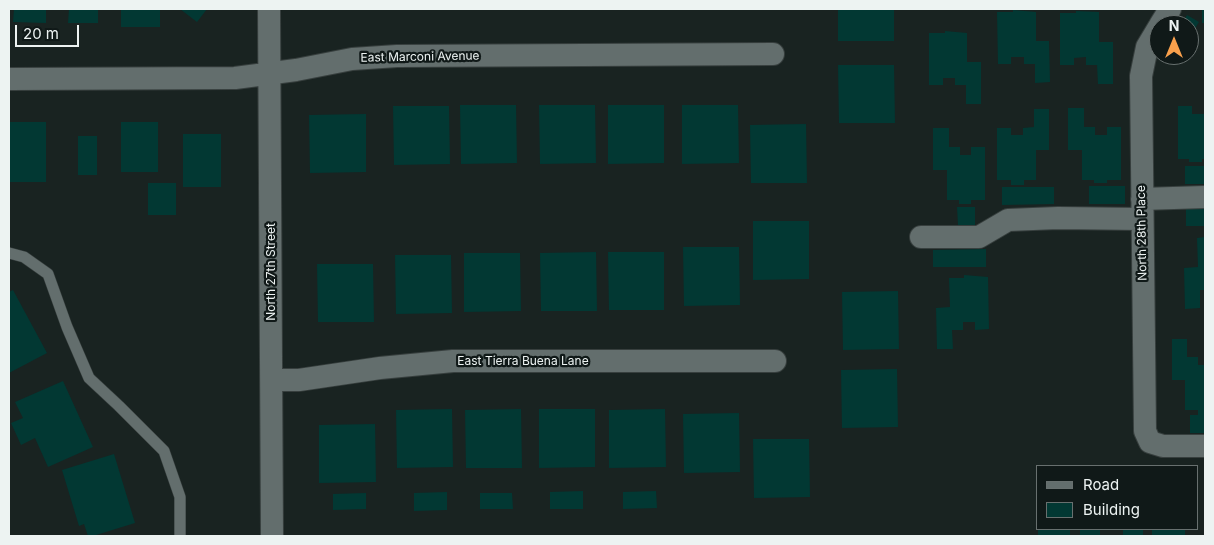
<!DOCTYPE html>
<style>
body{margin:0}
#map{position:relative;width:1214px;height:545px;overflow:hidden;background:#192321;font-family:Inter,sans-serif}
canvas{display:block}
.frame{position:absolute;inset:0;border:10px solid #edf3f2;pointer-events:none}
.legend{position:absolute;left:1036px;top:465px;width:162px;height:65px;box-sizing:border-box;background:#101918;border:1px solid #68706f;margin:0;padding:6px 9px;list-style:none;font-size:15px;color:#edf3f2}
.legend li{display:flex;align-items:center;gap:10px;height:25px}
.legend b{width:25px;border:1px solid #68706f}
.north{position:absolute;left:1149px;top:15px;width:50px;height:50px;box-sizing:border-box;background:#101918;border:1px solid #68706f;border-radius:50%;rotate:0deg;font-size:14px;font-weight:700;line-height:20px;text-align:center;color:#edf3f2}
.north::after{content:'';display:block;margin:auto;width:18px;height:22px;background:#f9a04c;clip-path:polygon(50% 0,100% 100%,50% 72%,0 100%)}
.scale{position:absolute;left:15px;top:25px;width:64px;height:22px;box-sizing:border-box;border:2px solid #edf3f2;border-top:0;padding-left:6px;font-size:15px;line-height:18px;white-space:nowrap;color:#edf3f2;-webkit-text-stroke:4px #101918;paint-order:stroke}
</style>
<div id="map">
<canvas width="1214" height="545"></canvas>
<div class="frame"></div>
<ul class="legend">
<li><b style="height:6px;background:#636e6d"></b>Road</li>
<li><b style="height:14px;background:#023833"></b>Building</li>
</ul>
<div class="north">N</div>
<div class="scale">20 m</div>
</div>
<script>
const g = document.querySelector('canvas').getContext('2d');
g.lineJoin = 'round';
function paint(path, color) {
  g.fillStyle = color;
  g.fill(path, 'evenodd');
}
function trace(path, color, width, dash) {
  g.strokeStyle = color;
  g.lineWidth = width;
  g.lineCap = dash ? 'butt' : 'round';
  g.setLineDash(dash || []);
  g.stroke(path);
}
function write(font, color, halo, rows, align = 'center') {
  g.font = font + ' Inter,sans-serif';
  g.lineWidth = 4.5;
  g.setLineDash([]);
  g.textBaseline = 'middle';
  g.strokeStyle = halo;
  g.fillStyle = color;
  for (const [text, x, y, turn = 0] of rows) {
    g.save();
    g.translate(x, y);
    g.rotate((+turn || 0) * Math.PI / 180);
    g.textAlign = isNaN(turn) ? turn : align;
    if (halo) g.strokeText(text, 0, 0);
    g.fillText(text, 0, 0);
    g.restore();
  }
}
const building = new Path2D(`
 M14,9H46V23L13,22Z
 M69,9H98V23H68Z
 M121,9H160V27H121Z
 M180,9H207L197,22Z
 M838,9H894V41H838Z
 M1202,9H1205V23H1202Z
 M1013,10L1036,12V41H1049L1050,82L1035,83V64H1024V57H1011V64H998L997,12H1013Z
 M1076,11L1099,12V42H1113V84H1098L1097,65H1086V57L1074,58V65H1060V13H1076Z
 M1187,15L1199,22L1189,38V25H1181Z
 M945,31L967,33V62H981V104H966V85H955V78H943V85H929V33H945Z
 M838,65H894L895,123H839Z
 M460,105H516L517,163L461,164Z
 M539,105H595L596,163L540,164Z
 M608,105H664V163L608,164Z
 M682,105H738L739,163L682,164Z
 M393,106H449L450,164L394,165Z
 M1178,106H1192V114H1205V159H1202V162H1189V159H1178Z
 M1068,108H1084V127H1095V135H1107V127H1121V180H1107V183H1094V180H1082V150H1068Z
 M1034,109H1049V150H1036V180H1024V185H1011V180H997V128H1011V135H1023V128L1034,127Z
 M366,114V172L310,173L309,115Z
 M10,122H46V182H10Z
 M121,122H158V172H121Z
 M806,124L807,183H751L750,125Z
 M933,128H949V147H960V155H971V147H985V200H971V204H959V200H947V170H933Z
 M183,134H221V187H183Z
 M78,136H97V175H78Z
 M1185,166H1205V184H1185Z
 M148,183H176V215H148Z
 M1089,186H1125V204H1089Z
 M1002,187H1054V204L1002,205Z
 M957,207H975V225H958Z
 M1186,208H1205V226H1186Z
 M753,221H809V279L753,280Z
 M1205,237V290H1200V308L1185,309L1184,268L1198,267L1197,238Z
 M683,247H739L740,305L684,306Z
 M986,249V267H933V250Z
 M596,252L597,311H541L540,253Z
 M608,252H664V310H609Z
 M464,253H520L521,311L464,312Z
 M395,255H451L452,313L396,314Z
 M317,264H373L374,322H318Z
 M964,275L988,277L989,329L975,330V322H963V330H952L953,349H937L936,308L950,307L949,278H964Z
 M13,290L47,353L9,373V292Z
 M898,291L899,349L843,350L842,292Z
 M1172,339H1187V357H1198V365H1205V433H1190V415H1198V410H1185V380H1172Z
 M897,369L898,427L842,428L841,370Z
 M63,381L93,447L48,467L35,438L21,445L11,423L23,418L15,402Z
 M452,409L453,467L397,468L396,410Z
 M521,409L522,468H466L465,410Z
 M539,409H595V467L539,468Z
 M665,409L666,467L609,468V410Z
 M739,413L740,472L684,473L683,414Z
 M375,424L376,482L319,483V425Z
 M753,439H809L810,497L754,498Z
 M114,454L135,523L93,536H88L84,524L79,526L62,470Z
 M583,491V509H550V492Z
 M656,491L657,508L623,509V492Z
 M447,492V510L414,511V493Z
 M366,493V509L333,510V494Z
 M480,493H512L513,509H480Z
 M1038,529H1070V536H1038Z
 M1080,529H1100V536H1080Z
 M1123,529H1143V536H1123Z
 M1152,529H1185V536H1152Z`);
const lane = new Path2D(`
 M9,253L24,257L48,274L67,327L89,378L119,406L164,451L180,497V536`);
const street = new Path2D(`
 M269,9L272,536
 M1160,25L1170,9
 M1159,27L1147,47L1141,76L1145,431L1150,442L1163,446H1205
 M9,79L235,78L296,70L352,59L397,56L773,54
 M1142,199L1205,197
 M921,237H979L1008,220L1058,218L1142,219
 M272,380H299L380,368L453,361H775`);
const streetNames = [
 ["East Marconi Avenue",420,57,-1],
 ["North 28th Place",1142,233,-91],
 ["North 27th Street",271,272,-90],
 ["East Tierra Buena Lane",523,361]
];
paint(building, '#023833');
trace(lane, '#373f3e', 12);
trace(street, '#373f3e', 24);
trace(lane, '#636e6d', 11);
trace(street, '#636e6d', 22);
write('12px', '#edf3f2', '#101918', streetNames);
</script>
